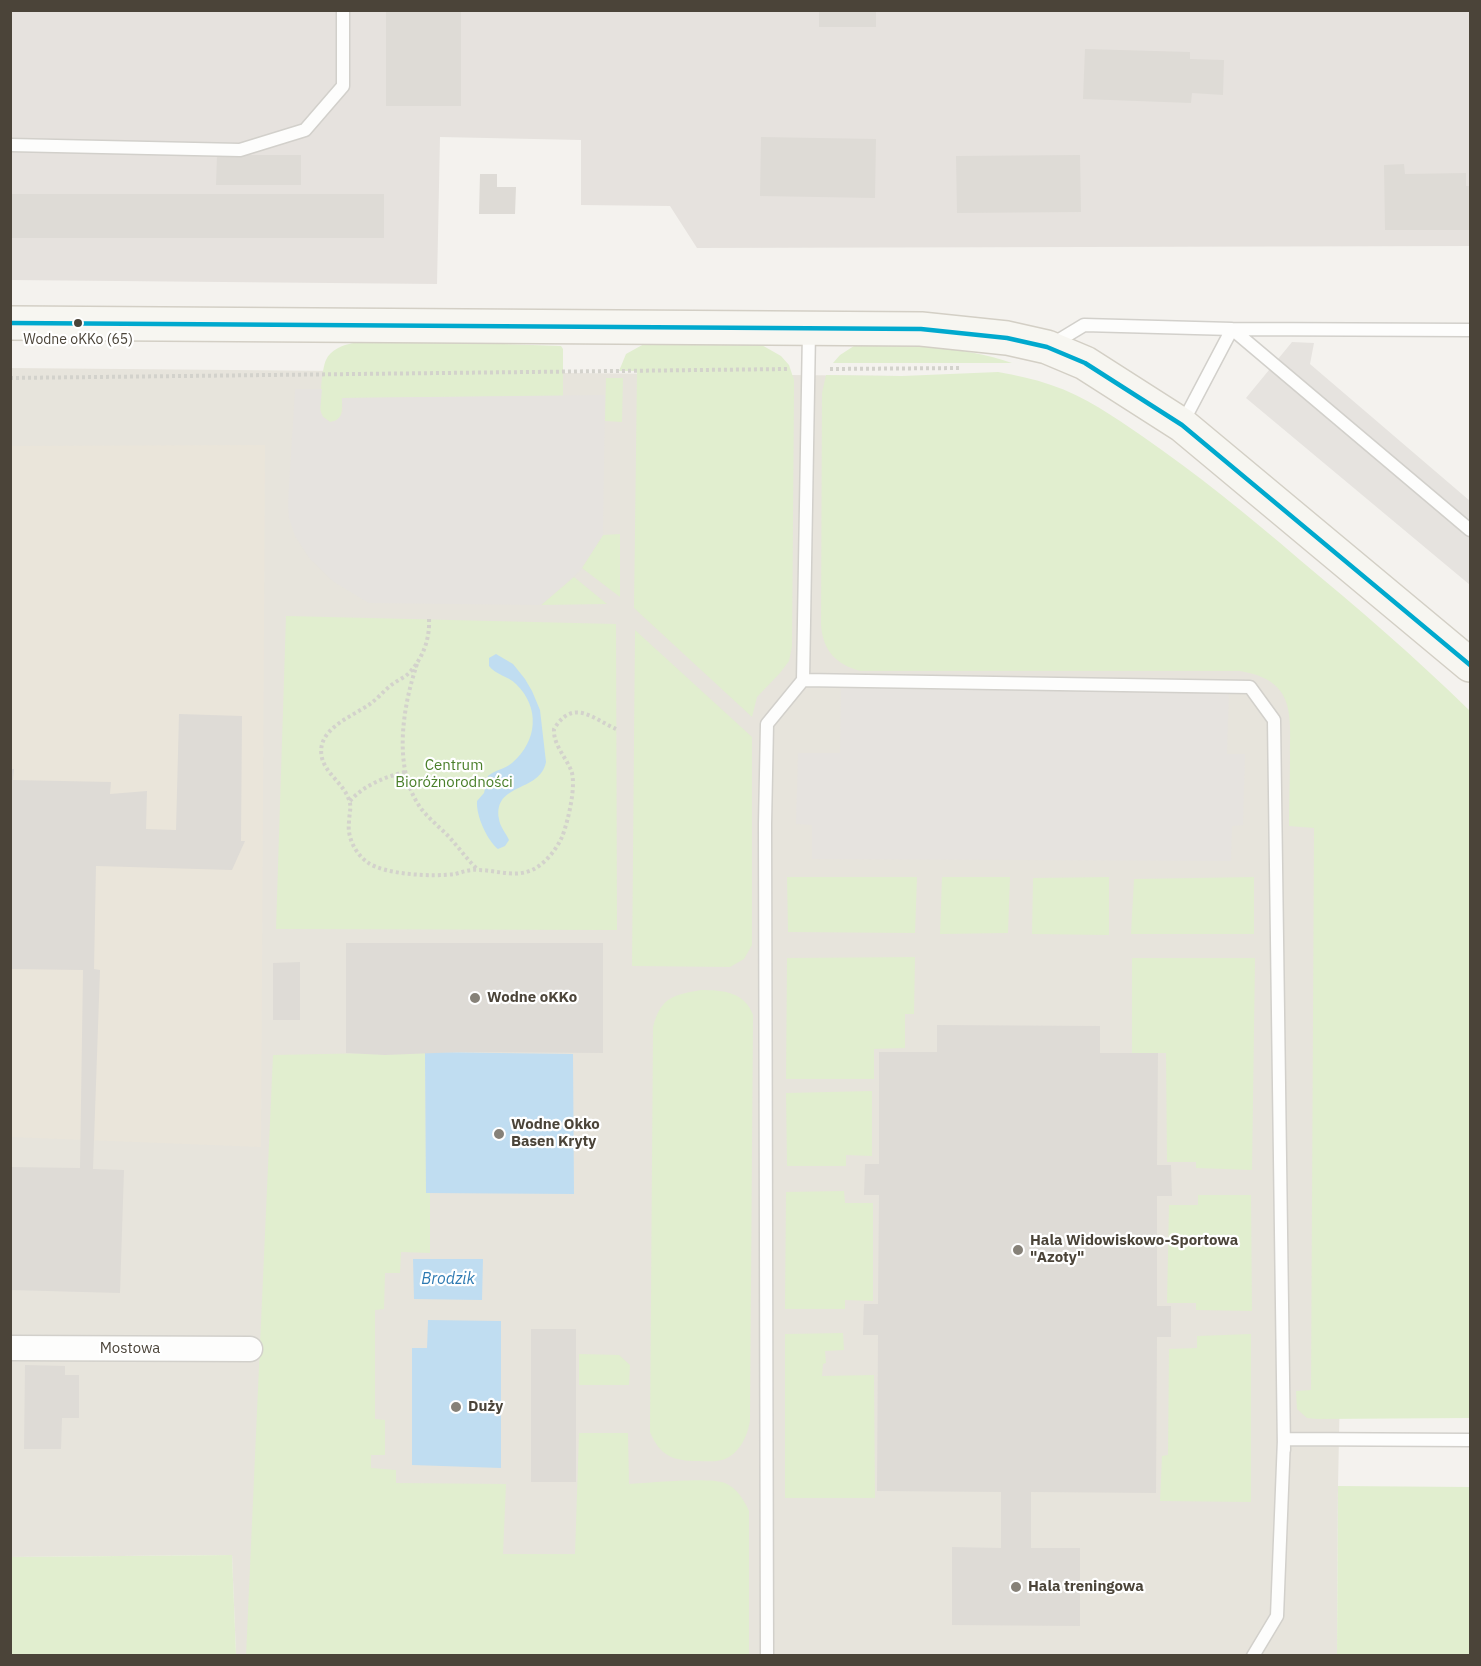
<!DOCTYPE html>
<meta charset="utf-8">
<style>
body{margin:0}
#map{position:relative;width:1481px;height:1666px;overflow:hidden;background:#f4f2ee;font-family:"IBM Plex Sans",sans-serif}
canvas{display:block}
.frame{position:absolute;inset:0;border:12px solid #4b4439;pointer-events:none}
</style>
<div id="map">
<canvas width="1481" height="1666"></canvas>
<div class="frame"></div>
</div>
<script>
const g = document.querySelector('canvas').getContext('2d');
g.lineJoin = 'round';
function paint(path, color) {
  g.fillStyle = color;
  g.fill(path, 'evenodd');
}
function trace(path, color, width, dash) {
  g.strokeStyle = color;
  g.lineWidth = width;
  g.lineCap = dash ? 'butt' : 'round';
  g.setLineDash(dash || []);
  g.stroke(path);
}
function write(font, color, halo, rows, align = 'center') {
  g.font = font + ' "IBM Plex Sans",sans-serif';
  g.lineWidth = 4.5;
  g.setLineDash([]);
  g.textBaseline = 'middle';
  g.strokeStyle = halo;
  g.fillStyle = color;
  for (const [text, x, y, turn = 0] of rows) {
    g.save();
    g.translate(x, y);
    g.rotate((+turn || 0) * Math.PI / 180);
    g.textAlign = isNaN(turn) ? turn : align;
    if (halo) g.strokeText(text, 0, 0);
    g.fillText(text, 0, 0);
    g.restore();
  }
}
const residential = new Path2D(`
 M10,368L902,376L1353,744L1338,1486L1337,1655H236L232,1555L11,1557Z`);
const industrial = new Path2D(`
 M11,11H1470V246L697,248L670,206L581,205V140L440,137L437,284L11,280Z`);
const education = new Path2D(`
 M265,445L261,1147L11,1137V446Z`);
const green = new Path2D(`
 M418,341L561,346L563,349V396L342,398C342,409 344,420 330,422C329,421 323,417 322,416C318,410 322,367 326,360C330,350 343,345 353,343Z
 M644,344H760L781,356L789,365L794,380V391L792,647L789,661L780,673L757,697L752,717L634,608L637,371H619L626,354Z
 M857,344C908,345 963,346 1012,363H833L840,355Z
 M998,372C1016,375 1034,379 1051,385C1085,396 1114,417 1142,436C1197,474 1249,516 1300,560C1359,609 1416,658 1470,711V1418L1317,1419L1307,1418L1297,1409L1296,1391L1311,1390L1314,828L1289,826C1289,803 1290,779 1290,755C1291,710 1293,680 1240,671H860C836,664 823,651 821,625L822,393L826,375L902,376Z
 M606,378H623L622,422L605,421Z
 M620,534V597L582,568L603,535Z
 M574,577L607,604L541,605Z
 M286,616L616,624L617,930L276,929Z
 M635,630L752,737V945L744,959L730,967L632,966Z
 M787,877H917L915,933L788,932Z
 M942,877H1010L1008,933L940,934Z
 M1109,877V935L1032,934L1033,878Z
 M1254,877V934H1131L1134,879Z
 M915,957L914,1014H905V1048L874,1049V1079H786L787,958Z
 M1132,958H1255L1252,1170L1196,1168V1162H1167L1166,1053H1132Z
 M701,990C723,990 745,992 753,1015L750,1420C748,1436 739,1455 722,1460C715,1462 706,1461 698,1461C673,1461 660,1456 650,1432L653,1027C661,997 673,995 701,990Z
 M425,1052L426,1192L430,1193V1253L401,1252L400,1273H385L384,1309L375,1310V1419L385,1420V1455H371V1468L396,1470V1483L506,1484L503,1554H575L579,1433H628L629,1484C651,1483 707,1477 725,1483C737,1488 744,1500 749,1511V1655L246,1656L273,1055Z
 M872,1091V1156L846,1155V1166H787L786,1093Z
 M844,1191L845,1203H873V1301L845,1300V1309H785L786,1192Z
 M1198,1195H1251L1252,1311L1196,1310V1303H1167L1169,1205H1198Z
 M843,1333L844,1350L825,1351L826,1363L823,1364L822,1376L874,1375L875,1498H785V1334Z
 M1251,1334V1502L1160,1501L1162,1456L1168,1455L1169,1349L1197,1348V1336Z
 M579,1354L619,1355L630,1365L629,1385H579Z
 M1338,1486L1470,1487V1655H1337Z
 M232,1555L236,1655H11V1557Z`);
const parking = new Path2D(`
 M1292,342L1314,343L1310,364L1470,501V585L1246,398Z
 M295,389H322L320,410L323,417L330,422L336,421L340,417L343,412L342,398L605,395L603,535L579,572L541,605L369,603L334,582L310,559L295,536L289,518L288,504Z
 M841,681L1229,687L1227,754H1245L1243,825L1232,826L1231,861L812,859V825L796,824L798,753H840Z`);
const water = new Path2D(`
 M496,654L513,664L525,679L532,691L540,710L546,762C540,793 493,782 499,819C500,827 506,833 509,840L505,846L498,849C487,840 476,816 477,801L484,793L488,776C495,770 505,769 512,763C538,741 540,707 516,684C508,676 496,675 489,666V658Z
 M425,1052L573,1054L574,1194L426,1193Z
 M413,1259H483L482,1300L414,1299Z
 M428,1320L501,1321V1468L412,1465V1348H427Z`);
const building = new Path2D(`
 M386,10H461V106H386Z
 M819,10H876V27H819Z
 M1085,49L1190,52V59L1224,60L1223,95L1192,93L1191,103L1083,99Z
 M761,137L876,139L875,198L760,196Z
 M217,155H301V185H216Z
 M1080,155L1081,212L957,213L956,156Z
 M1404,164L1405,174L1466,173V186H1470V230H1385L1384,165Z
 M480,174H497V187H516L515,214H479Z
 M10,194H384V238H10Z
 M179,714L242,716L241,841H245L232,870L96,866L94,969L100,970L93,1169L124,1170L120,1293L10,1290V1167L80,1168L83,970L10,969V769H14L13,780L111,782L110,794L147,791L146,829L176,830Z
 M346,943H603V1053L460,1052L385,1055L346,1053Z
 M300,962V1020H273V963Z
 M937,1025L1100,1026V1053H1158L1157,1165H1171L1172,1196H1157V1306H1171V1337H1157L1156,1493L1031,1492V1548H1080V1626L952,1625V1547L1001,1548V1492L877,1491L878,1335H863L864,1304H878L879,1195H864L865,1164H879V1052H937Z
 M531,1329H576V1482H531Z
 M25,1365L65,1366V1375H79V1418H62L61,1449H24Z`);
const path = new Path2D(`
 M830,369L961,368
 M10,378L787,369
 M429,619C430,639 423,658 409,673C404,678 396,681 390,686C383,692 377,699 370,704C352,717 315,729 322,758C326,774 344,784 349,800C352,807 349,814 349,822C347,837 355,853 367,862C384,875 434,877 455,874C463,872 470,869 478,870C496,870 514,878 532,870C545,864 556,850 562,837C568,822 577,784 571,770C565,756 553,744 554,729C573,698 592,718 616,729
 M417,664C403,706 393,765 418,804C426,817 439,826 450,838C459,848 467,859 477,869
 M350,801C364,785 385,777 405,772`);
const lane = new Path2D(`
 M10,145L240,150L305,130L343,86V10
 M1051,345L1084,325L1232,329L1470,530
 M1182,424L1232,329L1470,330
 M803,680L1250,687L1274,720L1284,1450
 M767,1656L765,824L767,724L803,680L809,331
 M1253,1656L1277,1616L1284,1439L1470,1440`);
const street = new Path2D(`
 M10,1348L250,1349`);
const secondary = new Path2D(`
 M10,323L921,329L1007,338L1047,347L1085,363L1182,425L1470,665`);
const bus1 = new Path2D(`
 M10,323L921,329L1007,338L1047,347L1085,363L1182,425L1470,665`);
const markers = [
 [78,323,5,"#4b4439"],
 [475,998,6,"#868178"],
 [499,1134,6,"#868178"],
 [1018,1250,6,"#868178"],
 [456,1407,6,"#868178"],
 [1016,1587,6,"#868178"]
];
const busNames = [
 ["Wodne oKKo (65)",78,340]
];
const parkNames = [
 ["Centrum",454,766],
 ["Bioróżnorodności",454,783]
];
const poiNames = [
 ["Wodne oKKo",487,998],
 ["Wodne Okko",511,1125],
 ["Basen Kryty",511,1142],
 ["Hala Widowiskowo-Sportowa",1030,1241],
 ["\"Azoty\"",1030,1258],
 ["Duży",468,1407],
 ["Hala treningowa",1028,1587]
];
const streetNames = [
 ["Mostowa",130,1349]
];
const waterNames = [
 ["Brodzik",448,1279]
];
paint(residential, '#e7e4dc');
paint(industrial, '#e6e2de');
paint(education, '#eae5da');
paint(green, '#e1eecf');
paint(parking, '#e6e3df');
paint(water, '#c0ddf1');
paint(building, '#dedbd6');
trace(lane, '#d2d0cb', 15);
trace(street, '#d2d0cb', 27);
trace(secondary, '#d3cfc5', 36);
trace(path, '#d3d2cc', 4, [3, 3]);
trace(lane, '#fdfdfc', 12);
trace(street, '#fdfdfc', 24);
trace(secondary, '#f7f6f1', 33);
trace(bus1, '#00a9ce', 4.5);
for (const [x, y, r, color] of markers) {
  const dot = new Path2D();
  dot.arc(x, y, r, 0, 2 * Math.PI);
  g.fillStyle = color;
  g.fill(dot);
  trace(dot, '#fff', 2);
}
write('14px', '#4b4439', '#fff', busNames);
write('15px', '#4a7f2a', '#fff', parkNames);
write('bold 15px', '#4b4439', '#fff', poiNames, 'left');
write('15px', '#4b4439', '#fff', streetNames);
write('italic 16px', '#2e7ab2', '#fff', waterNames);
</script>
